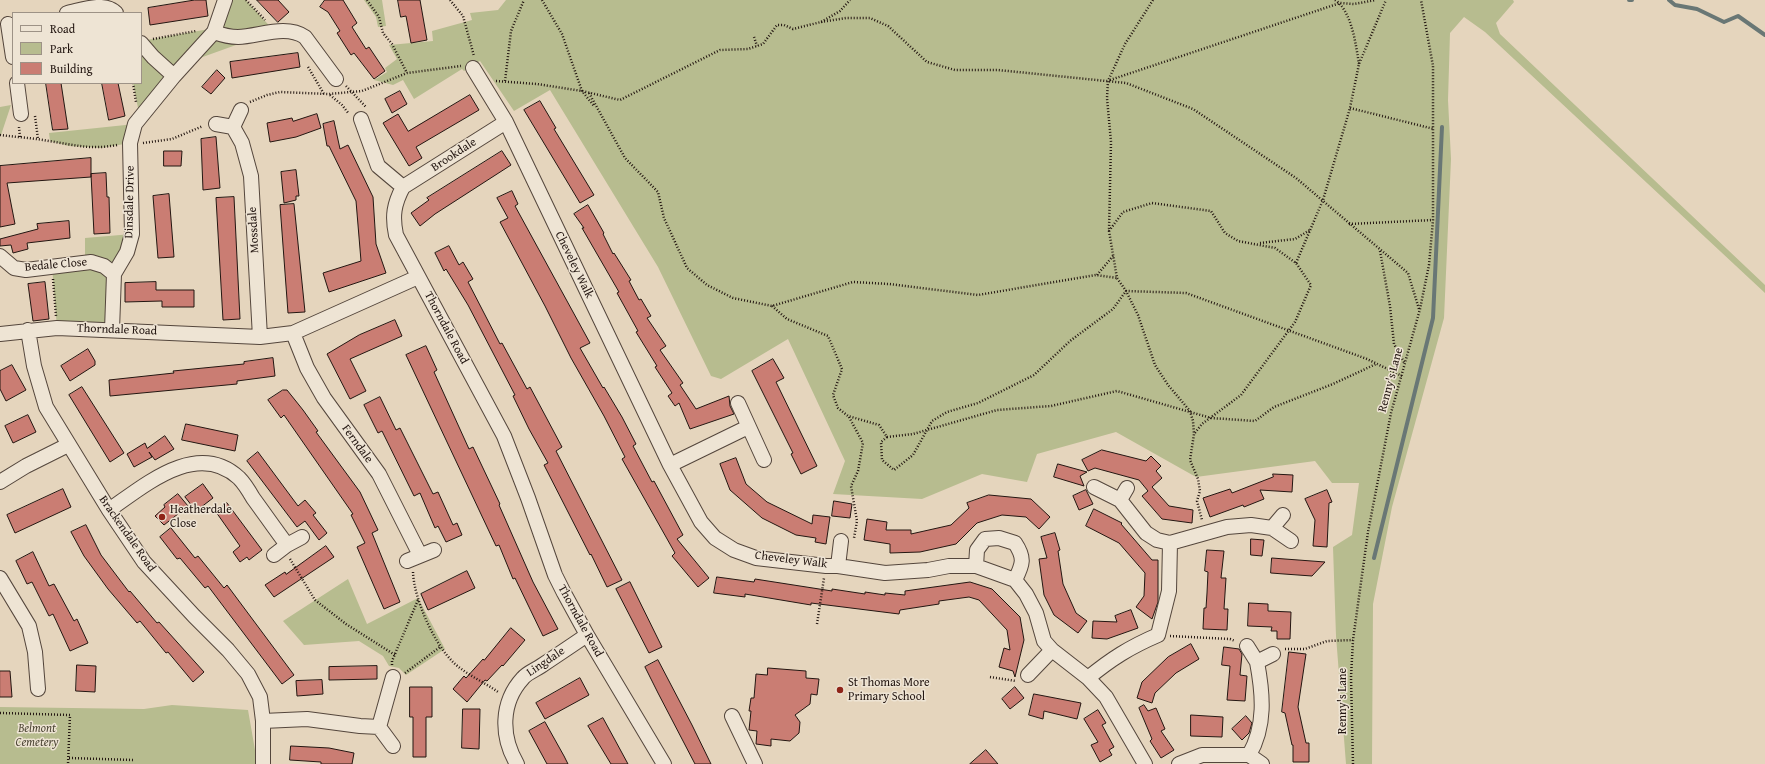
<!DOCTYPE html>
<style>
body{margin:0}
#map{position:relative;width:1765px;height:764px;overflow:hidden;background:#e5d5bd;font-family:"Gentium Book Plus",serif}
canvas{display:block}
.legend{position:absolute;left:12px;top:12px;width:130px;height:72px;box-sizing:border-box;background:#eee4d4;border:1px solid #9d9286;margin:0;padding:5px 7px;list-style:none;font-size:12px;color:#231611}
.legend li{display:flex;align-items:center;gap:8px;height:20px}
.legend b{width:20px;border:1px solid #9d9286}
</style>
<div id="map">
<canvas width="1765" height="764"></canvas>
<ul class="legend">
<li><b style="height:5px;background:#eee4d4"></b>Road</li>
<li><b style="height:11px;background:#b7bc8f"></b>Park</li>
<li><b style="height:11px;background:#ca7d73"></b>Building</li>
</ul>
</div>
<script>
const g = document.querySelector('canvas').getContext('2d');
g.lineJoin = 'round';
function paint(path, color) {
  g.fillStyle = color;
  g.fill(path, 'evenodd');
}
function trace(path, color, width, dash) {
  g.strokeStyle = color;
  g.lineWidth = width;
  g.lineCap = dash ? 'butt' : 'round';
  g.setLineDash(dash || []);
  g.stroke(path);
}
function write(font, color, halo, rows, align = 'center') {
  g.font = font + ' "Gentium Book Plus",serif';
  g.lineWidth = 3;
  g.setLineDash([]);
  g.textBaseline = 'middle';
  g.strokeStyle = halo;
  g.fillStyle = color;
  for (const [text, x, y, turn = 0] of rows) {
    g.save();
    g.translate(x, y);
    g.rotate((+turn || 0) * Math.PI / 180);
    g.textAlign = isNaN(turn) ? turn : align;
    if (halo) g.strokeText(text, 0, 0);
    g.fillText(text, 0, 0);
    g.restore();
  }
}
const green = new Path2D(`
 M225,0H246L275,32L250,36L236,45L186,63L140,118L133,83H141V41L215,28Z
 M364,0H382L386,26L378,27L376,17Z
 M506,0H1513L1514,2L1496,23L1500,34L1765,285V293L1485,32L1464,17L1450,33L1448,100L1451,159L1444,318L1392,507L1373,604L1372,764H1346L1336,636L1333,547L1352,535L1359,483H1332L1315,461L1196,477L1116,432L1037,454L1027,482L982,474L922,499L833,494L845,461L788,339L721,379L711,376L658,267L550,90L514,111L480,61L464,71L462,69L414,99L403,80L393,85L374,80L387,72L385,68L397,59L389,45L433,41L432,31L472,20L470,13L498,10Z
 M11,105L1,135H0V107Z
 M135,124L130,143L101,148L69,146L50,141L49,133Z
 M132,234L114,274L112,330L57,328L52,266L85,262V238Z
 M348,579L367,624L418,598L445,649L406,675L399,668L389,666L383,656L359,641L304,645L283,621Z
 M172,705L248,710L255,750V764H0V707L144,709Z`);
const stream = new Path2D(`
 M1629,0H1632
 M1669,0L1675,5L1697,9L1724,22L1738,16L1765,35
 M1374,558L1433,318L1442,127`);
const building = new Path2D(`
 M195,0H206L208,16L150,25L148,8Z
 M257,0H278L289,12L278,22Z
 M325,0H343L357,23L352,27L366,49L369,47L385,71L374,79L354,53L351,55L337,33L340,31L328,12L320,7Z
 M398,0H420L427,40L411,43L406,16L401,17Z
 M298,53L300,67L232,78L230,62Z
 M217,70L225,78L211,94L202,87Z
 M46,83H61L68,129L53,130Z
 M102,83H118L125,116L109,120Z
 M400,91L407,104L392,113L385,99Z
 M470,95L479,110L416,147L422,158L409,166L383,123L398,114L408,131Z
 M540,101L556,128L554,129L594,195L580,203L524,110Z
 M317,114L321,128L296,137L270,142L267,123L292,118L293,121Z
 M334,121L340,149L348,145L373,197L376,244L386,273L329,292L323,273L361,261L356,201L329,146H327L323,124Z
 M216,137L220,188L203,190L201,139Z
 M164,151H182L181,166H164Z
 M502,151L511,165L435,214L420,226L411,213L429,200L427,198Z
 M91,158V177L7,183L15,224L0,227V166Z
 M296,170L299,196H296V200L284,203L281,172Z
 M106,173L107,197H109L110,233L94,234L91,174Z
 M512,191L518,204L515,206L590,343L580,348L603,388L604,387L622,417L636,444L633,446L652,482L654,481L683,535L677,539L709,578L698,587L672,556L675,553L622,459L625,457L604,416L571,358L545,306L500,222L508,218L497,198Z
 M169,194L174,257L158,258L153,196Z
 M234,197L240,319L223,320L216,198Z
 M294,204L305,312L288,313L280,205Z
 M588,205L604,233L603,234L613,254L614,253L631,280L629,281L639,300L641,299L651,316L647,318L666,346L660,350L683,383L680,385L696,409L729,396L730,406L734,414L690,429L679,403L675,406L668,396L672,393L655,367L657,366L636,332L638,331L617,293L619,292L582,228H584L574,214Z
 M69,221L70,238L27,243L28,249L13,253L11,245L0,246V239L38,229L37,224Z
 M449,246L459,265L463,262L473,279L468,282L500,344L502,343L527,389L530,387L562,447L556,451L622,580L607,587L591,554L590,555L544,465L548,463L529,429L513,396L515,395L468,305L446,269L444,271L435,253Z
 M45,282L49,319L33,321L28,284Z
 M156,282V290H194V307H162V301L125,302V283Z
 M395,320L402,336L350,359L366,391L350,399L327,354L359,335Z
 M426,346L437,370L434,372L469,449L473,447L500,504L499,505L533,582L558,629L543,636L515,578L513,579L499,545L496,546L406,355Z
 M88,349L95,361V365L70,381L61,366Z
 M273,358L275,376L237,381V384L110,396L109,380L174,373L173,371L244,364V362Z
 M773,359L784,378L776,382L817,466L801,474L791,454L793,453L752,371Z
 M12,365L26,390L6,401L0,389V371Z
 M82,387L124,453L110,462L69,395Z
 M283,390H287L303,410L318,431L316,432L360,492L378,530L372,533L400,602L384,609L357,547L365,543L351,515L353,514L284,415L281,418L268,400Z
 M380,397L396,430L400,428L433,494L438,492L453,525L457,523L462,535L446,542L438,526L435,528L420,493L414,496L382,431L378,433L364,405Z
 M28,415L36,432L13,443L5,426Z
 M186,424L238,435L235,451L182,440Z
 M165,436L174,449L155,460L149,452L152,457L134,467L127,454L145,443L147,448Z
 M1102,450L1146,461L1151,456L1161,466L1156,471L1162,478L1152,487L1169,506L1193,510L1192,523L1162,519L1142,496L1148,491L1139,480L1095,468L1088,471L1082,460Z
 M258,452L298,506L305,500L316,513L313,515L327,533L319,540L305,521L297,527L247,461Z
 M736,458L746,484L767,502L812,524L813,515L830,517L826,544L815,542L816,538L796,535L762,518L730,490L720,464Z
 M1058,464L1087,472L1080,476L1084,486L1054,477Z
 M1273,474L1293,475L1292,492L1260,490L1264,499L1244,507L1243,505L1210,517L1203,498L1230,489L1232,493L1273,477Z
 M203,484L213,498L196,511L185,497Z
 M63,489L71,507L15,533L7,515Z
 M1086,490L1093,504L1079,510L1073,496Z
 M1327,490L1332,502L1329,503L1327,547L1313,546L1315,520L1305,499Z
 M178,494L188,506L164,525L155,516L165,507L164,505Z
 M989,495L1031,499L1050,517L1039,529L1026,517L1002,515L977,523L956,544L920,552L890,553V544L864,540L867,519L887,522L886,530H911V534L951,525L969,508L967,503Z
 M834,501L852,504L850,518L832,516Z
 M227,503L262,550L249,560L247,557L240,562L233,552L240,546L216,512Z
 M1094,509L1122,523L1121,524L1152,560H1158V602L1152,619L1136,607L1144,596L1145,573L1119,543L1086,526Z
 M86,525L101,555L129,592L130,591L157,623L159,622L204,672L193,682L168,652L166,653L140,621L137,623L108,589L84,556L71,532Z
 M171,528L195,558L198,556L224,588L227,585L294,675L282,684L208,586L205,588L180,558L177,559L160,537Z
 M1055,533L1060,550L1058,551L1063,584L1076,613L1087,621L1078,633L1054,615L1044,595L1039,559L1047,558L1041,537Z
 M1251,539L1264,540L1262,556L1251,555Z
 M326,546L334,557L274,597L265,585L285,572L286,574Z
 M1207,550L1224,551L1221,578H1226L1224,609H1228L1227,630L1203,629L1204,608H1206L1207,593L1208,572L1205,571Z
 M33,552L49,586L54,584L74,621L77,619L88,643L70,651L53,614L49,616L32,582L27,584L16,561Z
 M1272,558L1285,559L1325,562L1312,576L1284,574L1271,573Z
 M467,571L475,588L428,610L421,594Z
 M717,577L754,582L755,579L832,591V589L865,594V592L885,595V593L905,595V591L970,582L992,589L1020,617L1024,640L1015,677L1013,671L999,667L1004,648L1010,650L1007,630L979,600L969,597L939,601V604L900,610L899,614L811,603V605L745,594V597L714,593Z
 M630,582L662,647L649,653L616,589Z
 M1249,603L1268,604V611L1291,612L1290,639H1277V631H1271L1272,627L1248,626Z
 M1131,610L1138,628L1107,639L1092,638L1093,621L1117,622L1115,616Z
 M511,628L525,640L503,666L502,665L487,681L485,680L467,702L453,689L464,676L466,678L483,659L484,660Z
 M1191,644L1199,659L1176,673L1155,693L1152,703L1137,698L1142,682L1168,657Z
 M1224,647L1239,649L1242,654L1240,675L1247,676L1245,701L1227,700L1230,666L1222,665Z
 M1289,652L1306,654L1298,707L1306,743H1309V762H1293V745H1292L1285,713L1282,712Z
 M658,660L692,725L711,764H695L658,693L645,667Z
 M77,665L96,666L95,692L76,691Z
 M377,666V679L329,680V667Z
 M768,668L806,671V678L819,679L817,695L811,694L810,704L795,715L800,722L799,733L790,741L771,739V746L756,744L757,731L749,730L751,711H749L751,698H754L756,674L767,675Z
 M0,671H10L12,697H0Z
 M580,678L589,695L545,719L536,703Z
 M322,680L323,694L297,696L296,681Z
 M410,687H432V717H426V757H413V717H410Z
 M1015,687L1024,698L1010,709L1002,699Z
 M1034,694L1081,703L1077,719L1044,711L1043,719L1029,715Z
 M1144,705L1148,711L1156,708L1165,729L1161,731L1174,750L1161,758L1150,741L1152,739L1139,708Z
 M463,709H480L479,749L462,748Z
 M1098,710L1106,723L1102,725L1114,747L1109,750L1112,755L1100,762L1091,745L1098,742L1084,719Z
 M1191,715L1223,717L1222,737L1191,736Z
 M1246,716L1252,723L1249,733L1242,740L1232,729Z
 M603,718L615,740L628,764H611L588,726Z
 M545,722L564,756L568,764H547L529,731Z
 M291,746L329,748L354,753L352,764H321V762L290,760Z
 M986,750L998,764H970Z`);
const path = new Path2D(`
 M246,0L265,20
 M367,0L379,17L383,33L392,44L407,73
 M450,0L463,16L474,56
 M542,0L562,34L582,91L594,106
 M1153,0L1125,44L1108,81L1107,98L1111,142L1109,231L1117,278L1126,291L1138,315L1155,365L1168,385L1190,411L1193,421L1194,434L1190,460L1198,479L1200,491L1197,501L1202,520
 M1335,0C1352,11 1356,46 1359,64
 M821,22L846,18H870L888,26L927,62L955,70H998L1126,83L1193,109L1296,178L1408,273L1419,309
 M754,37L757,46
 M153,39L196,31
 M308,67L324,94
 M1110,80L1340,3L1354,4L1376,0
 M496,81L537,84L582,91L620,100L720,50L748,49L763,44L777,25H784L793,29L821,22L840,11L850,0
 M505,81L511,31L524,0
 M133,83L136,102
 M346,86L366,107
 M589,93L625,158L658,192L664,218L687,268L707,285L733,298L772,306L853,282L889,284L978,295L1096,275L1117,278
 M330,95L342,105L349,114
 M250,102L267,95L280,92L329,94L362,91L407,73L461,66
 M1350,108L1434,129
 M35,116L38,139
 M19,127L20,137
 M0,135C16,137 33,138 49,141C75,145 90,150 117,145
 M143,143L172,139L203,126
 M1349,224L1433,220
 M1109,231L1123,212L1152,203L1211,211L1225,233L1238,241L1275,248L1296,263L1311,285L1295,322L1241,395L1202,424L1194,434
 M1260,243L1295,239L1310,230
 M1380,251L1390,306L1394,344L1405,364
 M1296,263L1323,200L1350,108L1359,64L1386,0
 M1097,275L1113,256
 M53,279L56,316
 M772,306L787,319L828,336L842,369L833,395L838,408L848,416L879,425L887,437L913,434L997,410L1051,406L1117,391L1211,418L1255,421L1274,407L1333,384L1376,364
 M849,417L863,443L858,471L851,486L857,521L854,538
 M887,437L881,442L882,460L894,470L913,455L932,421L947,412L978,403L1034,375L1070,341L1113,309L1126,291L1186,293L1367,359L1402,376
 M290,559L315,600L346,624L395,655
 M413,572C414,599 434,644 454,663C467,675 484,682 498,692
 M817,624L824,578
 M1170,636L1230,639L1235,641
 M1285,649H1305L1327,641L1353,640
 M392,665V661L418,600
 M405,673L440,647
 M990,677L1016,681
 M0,713L70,715L68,764
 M69,758L134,760
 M1353,764L1351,677L1353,640L1368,532L1391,413L1420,309L1429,265L1433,220V66L1421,0`);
const minor = new Path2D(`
 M67,13C82,10 104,1 116,13
 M8,24L13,57
 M214,32C222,35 230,37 238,37C260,36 286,24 305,37L336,79
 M141,43L153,57L174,76
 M473,68L506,122L670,465L701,522L715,538L734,550L756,558L826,566H838L885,573L928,570L949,566H976L1015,580L1026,594L1036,613L1044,641L1052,650L1088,678L1106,697L1145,764
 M17,83L21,114
 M361,119L378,166L403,187
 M506,122L403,187C394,204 392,216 396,235L504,436L528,498L555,575L564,593L587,635L664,764
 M216,124L233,127L241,110
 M233,127L242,143L251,176L260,337
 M0,256L14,268L26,270L91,262L104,266L114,274
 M28,330L34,366L46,407L109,510L144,562L194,616L228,650L248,674L260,697L263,721V764
 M112,330L114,274L127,252L132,234L130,143L135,124L174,76L214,32L225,0
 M293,333L307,368L324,398L379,474L420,555
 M0,334L57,328L260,337L293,333L418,277
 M738,403L764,460
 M670,465L748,427
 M0,482L26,466L68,445
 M1094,487L1120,500L1146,533L1157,540L1170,543L1227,527L1251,525L1272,528L1291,541
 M1120,500L1127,488
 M109,510C144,486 197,439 239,478C244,483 249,491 253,498C264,513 275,529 287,545
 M1272,528L1283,515
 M274,555L287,545L302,537
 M407,561L434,550
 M838,566L841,541
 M976,566L977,550L985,539L999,538L1015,543C1025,558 1023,564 1015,580
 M0,578L29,626L35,652L38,689
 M1247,646L1257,662L1273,654
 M1028,675L1052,650
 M393,677L379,727L393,746
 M1088,678C1111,659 1130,647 1158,635L1169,591L1170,543
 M732,716L755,764
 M263,721L307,719L360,726L379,727
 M1249,755L1262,764
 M517,764C501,737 500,703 523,678C527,673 535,670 541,666C556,656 571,646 587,635
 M1179,764L1202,755H1249C1266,726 1263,694 1257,662`);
const markers = [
 [162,517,4,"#8f2418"],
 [840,690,4,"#8f2418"]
];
const streetNames = [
 ["Brookdale",454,155,-33],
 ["Dinsdale Drive",130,202,-89],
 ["Mossdale",254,230,-93],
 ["Bedale Close",56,265,-5],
 ["Cheveley Walk",574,265,64],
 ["Thorndale Road",446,328,62],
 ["Thorndale Road",117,330,2],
 ["Renny's Lane",1391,380,-75],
 ["Ferndale",357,444,54],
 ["Brackendale Road",127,534,55],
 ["Cheveley Walk",791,560,7],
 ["Thorndale Road",580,621,61],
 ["Lingdale",546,662,-34],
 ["Renny's Lane",1343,701,-90]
];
const poiNames = [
 ["Heatherdale",170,510],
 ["Close",170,524],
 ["St Thomas More",848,683],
 ["Primary School",848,697]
];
const parkNames = [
 ["Belmont",37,729],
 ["Cemetery",37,743]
];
paint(green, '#b7bc8f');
trace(stream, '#697775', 4);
paint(building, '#ca7d73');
trace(building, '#231611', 1);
trace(minor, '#54463c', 16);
trace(path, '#231611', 2.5, [1, 2]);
trace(minor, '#eee4d4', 14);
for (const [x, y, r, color] of markers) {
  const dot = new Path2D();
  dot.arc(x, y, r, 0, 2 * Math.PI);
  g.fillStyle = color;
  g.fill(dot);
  trace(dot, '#eee4d4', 1.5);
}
write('12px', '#231611', '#eee4d4', streetNames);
write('12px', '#231611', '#eee4d4', poiNames, 'left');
write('italic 12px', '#4f4837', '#eee4d4', parkNames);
</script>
